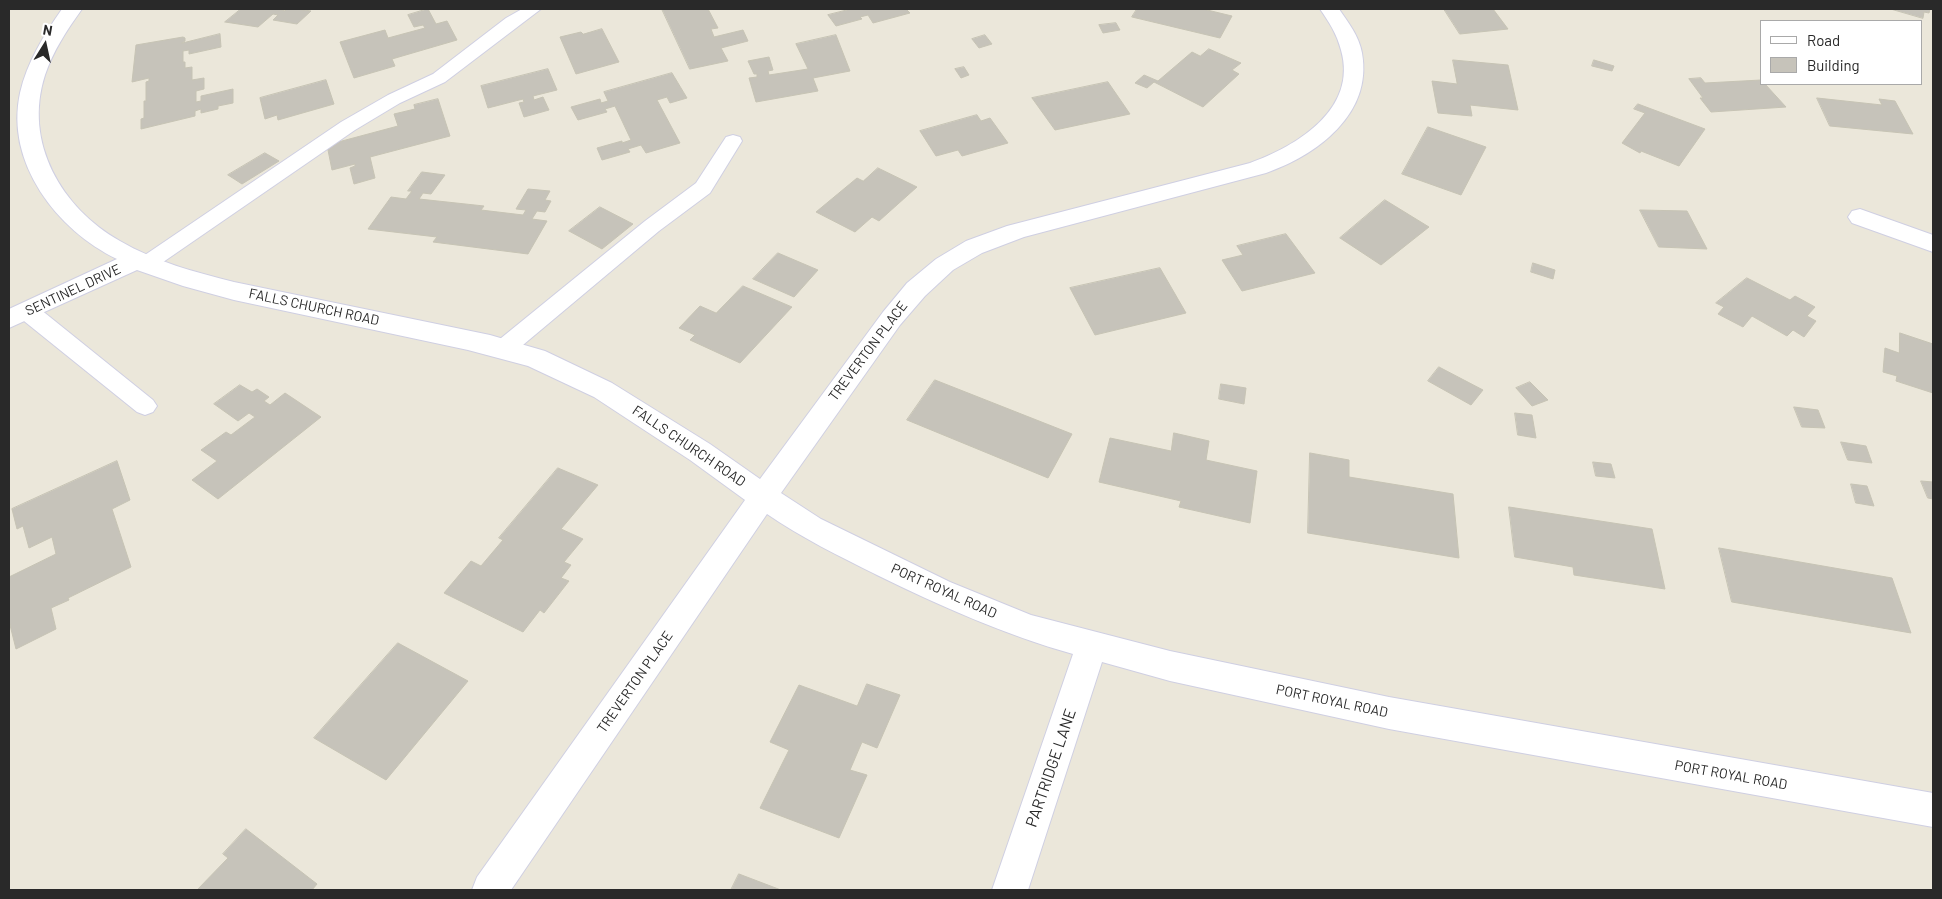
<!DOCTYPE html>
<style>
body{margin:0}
#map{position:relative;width:1942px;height:899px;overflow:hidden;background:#ebe7da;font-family:Barlow,sans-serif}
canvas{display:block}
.frame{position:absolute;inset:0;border:10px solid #292929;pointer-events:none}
.legend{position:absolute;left:1760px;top:20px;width:162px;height:65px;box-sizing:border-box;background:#fff;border:1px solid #a9a9a9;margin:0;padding:6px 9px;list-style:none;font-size:15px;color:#292929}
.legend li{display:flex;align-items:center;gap:10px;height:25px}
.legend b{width:25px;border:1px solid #a9a9a9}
.north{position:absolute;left:20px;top:20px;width:50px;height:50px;-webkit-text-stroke:4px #fff;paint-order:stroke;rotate:10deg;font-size:14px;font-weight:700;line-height:20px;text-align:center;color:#292929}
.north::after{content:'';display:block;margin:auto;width:18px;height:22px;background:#292929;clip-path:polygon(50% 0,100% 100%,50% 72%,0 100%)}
</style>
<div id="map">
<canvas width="1942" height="899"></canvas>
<div class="frame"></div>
<ul class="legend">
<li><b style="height:6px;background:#fff"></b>Road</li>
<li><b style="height:14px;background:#c6c3ba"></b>Building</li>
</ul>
<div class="north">N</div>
</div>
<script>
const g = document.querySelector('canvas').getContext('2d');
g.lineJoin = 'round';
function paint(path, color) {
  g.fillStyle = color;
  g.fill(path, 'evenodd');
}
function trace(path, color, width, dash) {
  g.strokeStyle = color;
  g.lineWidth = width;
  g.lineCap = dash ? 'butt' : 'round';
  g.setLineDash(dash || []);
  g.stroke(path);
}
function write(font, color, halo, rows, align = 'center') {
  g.font = font + ' Barlow,sans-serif';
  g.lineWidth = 4;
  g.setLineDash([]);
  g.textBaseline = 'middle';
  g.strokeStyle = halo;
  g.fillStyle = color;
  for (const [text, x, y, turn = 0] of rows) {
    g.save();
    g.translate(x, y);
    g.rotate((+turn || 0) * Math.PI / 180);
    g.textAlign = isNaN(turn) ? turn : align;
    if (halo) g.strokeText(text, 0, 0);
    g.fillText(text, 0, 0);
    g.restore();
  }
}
const building = new Path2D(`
 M241,9H280L285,11L287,9H298L311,11L297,24L273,20L278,15L273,14L258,27L225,22Z
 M428,9L436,24L447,21L457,40L392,59L395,66L354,78L340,42L385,30L388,38L425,28L423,25L414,27L408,15Z
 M662,9H708L718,28L711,29L714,37L743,30L748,41L721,48L728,61L690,69Z
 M851,9H906L910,13L873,23L868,15L860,17L862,19L836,26L828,15Z
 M1137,9H1203L1232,16L1220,38L1132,17Z
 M1444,9H1493L1508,29L1460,34Z
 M1891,9H1930L1929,13L1924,12L1923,18Z
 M1116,23L1120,30L1103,33L1099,25Z
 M602,29L619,62L576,74L560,37L581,32L583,34Z
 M220,34L221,47L189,54V50L183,51V62H185V68L192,67V80L204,78V89L196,91V102L201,101V96L233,89V103L218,106V109L201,113V109L195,111V116L141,129V119L144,118V101H146V82L149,81V78L132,82L136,45L183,37L185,38V41L182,43Z
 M836,35L850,71L813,78L818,91L756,102L749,78L757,77V74H754L748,61L769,57L773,70L768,71L769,75L808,69L796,44Z
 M985,35L992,44L979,48L972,39Z
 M1209,49L1241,63L1232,70L1239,74L1203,107L1154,82L1147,88L1135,83L1144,75L1158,81L1192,52L1200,56Z
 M1453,60L1508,65L1518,110L1470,105L1472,116L1438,113L1432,81L1457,84Z
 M1594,60L1614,66L1612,71L1592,66Z
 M964,67L969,75L961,78L955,69Z
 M548,69L557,90L533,96L534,100L543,97L549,110L524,117L519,103L524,102L523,99L488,108L481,86Z
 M672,73L687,98L670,103L667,97L657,100L680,143L646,153L641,145L628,149L630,152L602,160L597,148L622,141V143L631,140L615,106L605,109L607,112L578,120L571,107L600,99L601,103L608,101L604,92Z
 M1701,78L1705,83L1761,80V84H1765L1786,107L1711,112L1700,98H1703L1689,79Z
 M326,80L334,104L278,120L277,115L265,119L260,98Z
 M1108,82L1130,114L1055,130L1032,98Z
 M1817,98L1882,105L1879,99L1895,101L1913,134L1830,126Z
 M438,99L450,136L370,157L375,178L354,184L350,168L355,166V164L332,170L327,145L398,126L394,114L415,109L414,105Z
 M1638,104L1705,129L1679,166L1641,151L1640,153L1622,143L1645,113L1634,109Z
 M977,115L981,121L990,118L1008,143L962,156L958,150L936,156L920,131Z
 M1428,127L1486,147L1461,195L1402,174Z
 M265,153L279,161L242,184L228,175Z
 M878,168L917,187L879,221L872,217L855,232L816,212L857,178L863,181Z
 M422,172L445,175L431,194L423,193L419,199L484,206L481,210L523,215L526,210L516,209L528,189L550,191L545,200L551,201L545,212L537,211L532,219L547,221L528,254L433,242L437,237L368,229L391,197L406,199L412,191H408Z
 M1385,200L1429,227L1381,265L1340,238Z
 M600,207L633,224L602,249L569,231Z
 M1640,210L1687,211L1707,249L1659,247Z
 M1286,234L1315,273L1242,291L1222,260L1243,255L1237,246Z
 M778,253L818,270L794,297L753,279Z
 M1533,263L1555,270L1553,279L1531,272Z
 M1160,268L1186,313L1095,335L1070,288Z
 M1747,278L1790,300L1795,296L1815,307L1807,316L1816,321L1804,337L1793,330L1787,336L1752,316L1743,327L1718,314L1724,307L1716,303Z
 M743,286L792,307L740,363L690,340L695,335L679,328L700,306L716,313Z
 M1900,333L1933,344V393L1896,381L1897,376L1883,372L1885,348L1899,353Z
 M1439,367L1483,390L1471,405L1428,381Z
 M935,380L1072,434L1048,478L907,420Z
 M1530,382L1548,400L1532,406L1516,388Z
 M1221,384L1246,388L1244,404L1219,399Z
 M240,385L252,392L257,389L269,397L264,401L270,405L285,393L321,417L218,499L192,480L217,461L201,450L226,432L231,435L255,417L249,413L238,421L214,404Z
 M1794,407L1818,410L1825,428L1802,427Z
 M1515,413L1532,415L1536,438L1518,435Z
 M1174,433L1209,441L1206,460L1257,471L1250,523L1179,507L1181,501L1099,482L1110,438L1171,451Z
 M1841,442L1866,446L1872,463L1848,460Z
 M1310,453L1349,460V477L1453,494L1459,558L1308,533Z
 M117,461L130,500L112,509L131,567L68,598L69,600L51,608L56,629L16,649L9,621V577L56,554L52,537L29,548L23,526L17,529L12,509Z
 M1593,462L1611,464L1615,478L1596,476Z
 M558,468L598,485L561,529L583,539L564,562L571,565L561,578L569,581L544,613L540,610L523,632L444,593L471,561L481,566L503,540L499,538Z
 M1921,481L1933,482V499L1928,498Z
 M1851,484L1867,486L1874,506L1856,503Z
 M1509,507L1652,529L1665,589L1574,575L1573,567L1515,557Z
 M1719,548L1892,578L1911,633L1732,602Z
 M398,643L468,681L386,780L314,738Z
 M867,684L900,695L877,748L862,742L850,770L867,775L839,838L760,808L789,750L770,742L799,685L857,706Z
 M246,829L317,884L312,890H197L228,858L223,854Z
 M739,874L781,890H731Z`);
const lane = new Path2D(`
 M522,9H541L445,82L400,103L355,130L153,269L146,271L139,269L136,264L139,259L341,122L388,95L433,74L506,18Z
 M733,135L740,137L742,141L710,193L659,231L511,355L503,357L495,355L492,349L495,343L645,221L696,183L726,137Z
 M27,303L35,305L153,400L157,406L153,412L145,415L137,412L19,317L16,311L19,305Z`);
const street = new Path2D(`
 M62,9H82C67,30 53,51 45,75C23,143 62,208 120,241C156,262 195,272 234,282L490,335L545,351L612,383L710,444L760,479L883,312L907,283L936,259L966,241L1007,226L1250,163C1297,146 1358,109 1341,50C1337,34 1329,22 1320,9H1339C1348,22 1359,36 1362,53C1373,114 1317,155 1266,173L1024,237L982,253L953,270L925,296L900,325L781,493L821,519L950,582L1031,615L1170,651L1389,697L1933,793V827L1389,729L1170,681L1102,662L1028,890H992L1073,654C1005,635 940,606 877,575C839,556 802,538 767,514L511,890H472L477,877L745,500L690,460L594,397L528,366L468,350L234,300L183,286L137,270L9,328V309L117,259C57,230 5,163 20,93C27,62 44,35 62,9Z
 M1860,209L1933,235V252L1852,223L1848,217L1852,211Z`);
const streetNames = [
 ["SENTINEL DRIVE",73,290,-25],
 ["FALLS CHURCH ROAD",314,307,12],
 ["TREVERTON PLACE",868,351,-53],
 ["FALLS CHURCH ROAD",689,446,34],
 ["PORT ROYAL ROAD",944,591,24],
 ["TREVERTON PLACE",635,682,-55],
 ["PORT ROYAL ROAD",1332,701,12],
 ["PORT ROYAL ROAD",1731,775,10]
];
const nearStreetnames = [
 ["PARTRIDGE LANE",1051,768,-71]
];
paint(building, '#c6c3ba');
trace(building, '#c6c3b4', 1);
trace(lane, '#cfcfe2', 2);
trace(street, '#cfcfe2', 2);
paint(lane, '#fff');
paint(street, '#fff');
write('14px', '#292929', '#fff', streetNames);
write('16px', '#292929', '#fff', nearStreetnames);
</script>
